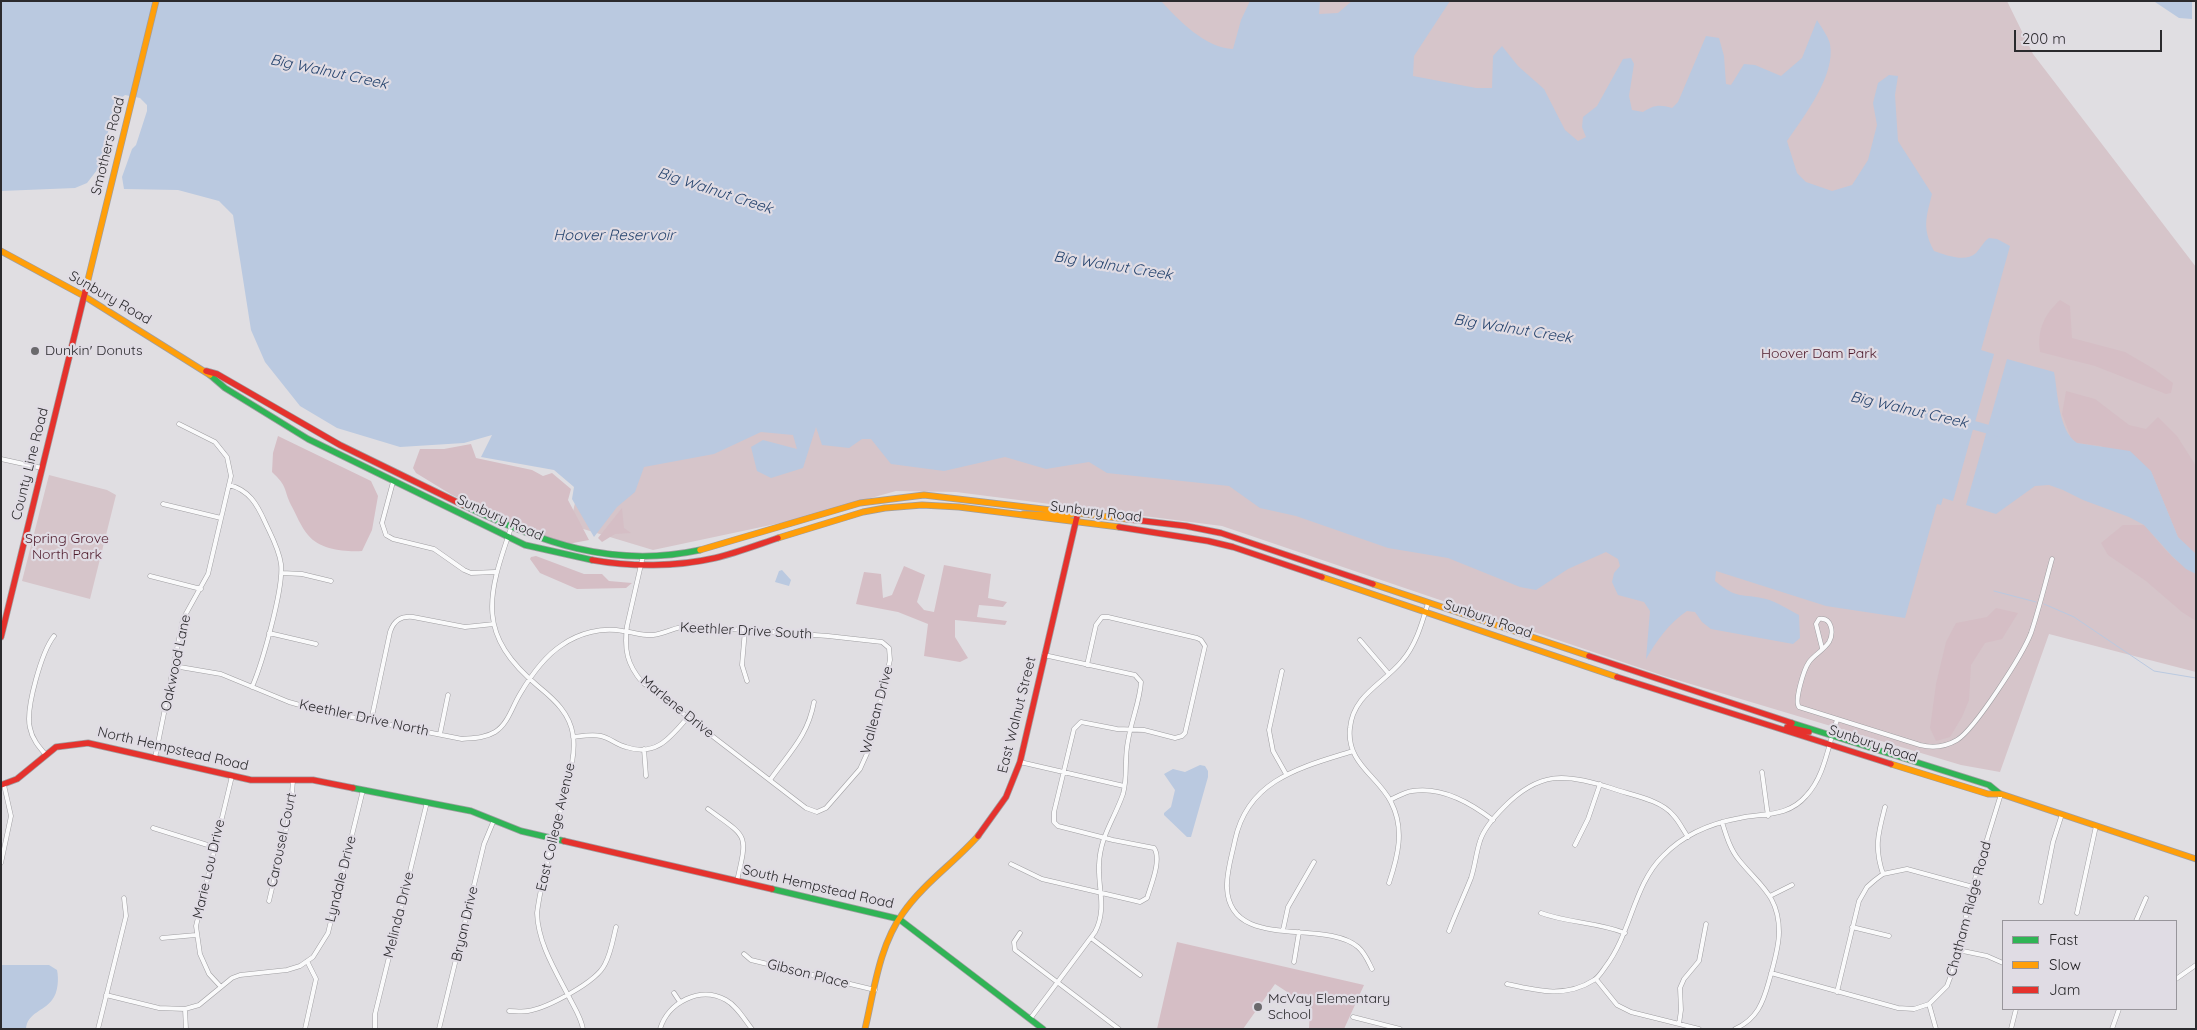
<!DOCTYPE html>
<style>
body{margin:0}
#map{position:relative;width:2197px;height:1030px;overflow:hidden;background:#e0dee2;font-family:Quicksand,sans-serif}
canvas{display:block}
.frame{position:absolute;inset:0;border:2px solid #2b2a2d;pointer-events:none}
.legend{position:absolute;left:2002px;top:920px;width:175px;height:90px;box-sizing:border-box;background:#e0dce4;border:1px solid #98959b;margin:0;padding:6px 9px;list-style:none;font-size:15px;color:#2b2a2d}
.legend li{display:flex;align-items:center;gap:10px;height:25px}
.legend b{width:25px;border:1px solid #98959b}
.scale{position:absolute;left:2014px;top:30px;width:148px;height:22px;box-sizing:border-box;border:2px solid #2b2a2d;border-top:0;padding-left:6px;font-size:15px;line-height:18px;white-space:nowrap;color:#2b2a2d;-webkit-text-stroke:4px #e0dce4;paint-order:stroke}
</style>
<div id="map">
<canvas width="2197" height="1030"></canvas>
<div class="frame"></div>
<ul class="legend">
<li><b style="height:6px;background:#30b455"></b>Fast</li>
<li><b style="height:6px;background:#ff9f0a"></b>Slow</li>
<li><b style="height:6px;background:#e5322d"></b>Jam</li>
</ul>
<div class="scale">200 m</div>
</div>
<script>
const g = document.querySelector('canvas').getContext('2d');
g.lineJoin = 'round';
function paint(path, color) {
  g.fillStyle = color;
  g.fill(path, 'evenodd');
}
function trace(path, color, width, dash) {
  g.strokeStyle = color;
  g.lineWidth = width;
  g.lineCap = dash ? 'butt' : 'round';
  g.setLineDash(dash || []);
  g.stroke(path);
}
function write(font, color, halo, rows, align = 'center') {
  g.font = font + ' Quicksand,sans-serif';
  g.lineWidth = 4.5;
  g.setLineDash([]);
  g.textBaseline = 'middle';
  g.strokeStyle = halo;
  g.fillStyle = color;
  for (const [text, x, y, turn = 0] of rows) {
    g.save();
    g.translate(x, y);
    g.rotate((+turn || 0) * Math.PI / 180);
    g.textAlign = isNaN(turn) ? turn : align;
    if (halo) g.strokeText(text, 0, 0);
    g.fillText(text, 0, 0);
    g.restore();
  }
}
const green = new Path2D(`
 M688,1H2007L2033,54L2196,267V672L2049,634L2000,772L1961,765L1664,676L1222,526L956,492L896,491L785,522L653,550L570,525Z
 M49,475L107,490L116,495L90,599L22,581Z`);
const forest = new Path2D(`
 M2060,300L2070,306L2072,338L2125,352L2154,369L2173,383L2171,393L2166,394L2095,366L2040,352C2037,330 2044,315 2060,300Z
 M2066,391L2095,399L2129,425L2146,429L2158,417L2177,436L2196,466V554L2178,537L2151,471L2101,446L2077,443L2071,438L2062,414Z
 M278,436L371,481L378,496L372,530L362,551C345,552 320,550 308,535C301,527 296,514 291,505C283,488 288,487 272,472L273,453Z
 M471,444L476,458L532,470L543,476L552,473L571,489L568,500L589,540L568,544L522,528L452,495L416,473L413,468L420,449H444Z
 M622,508L624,528L631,533L615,534L602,542L598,538Z
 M2123,525H2144C2160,543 2174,563 2196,574V621L2182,612L2146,581L2108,555L2101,543Z
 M536,556L584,574H602L609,581L632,583L626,588L577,589L540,573L530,559L531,557Z
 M944,565L991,574L988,598L1007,602L1003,607L979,605L977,617L1007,621L1005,625L955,620V637L968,658L960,662L924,656L928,624L898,612L856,604L864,572L881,574L883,598L892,595L904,566L925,575L917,602L924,610L934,612Z
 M1996,608L2018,613L2002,639L1985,643L1971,665L1969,700L1962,717L1950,737L1936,741L1930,728L1936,684L1946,642L1956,623L1987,617Z
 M1177,942L1364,985L1344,1029H1309L1310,1007L1275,984L1243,1029H1157Z`);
const water = new Path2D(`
 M1,1H1161C1179,21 1206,48 1233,49L1241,20L1250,1H1320L1319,14L1338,13L1352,1H1450L1414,56L1413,76L1476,88H1492L1493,56L1502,46L1518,66L1544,89L1565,130L1578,141L1586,137L1582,127L1583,117L1597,106L1623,59L1631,58L1634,64L1629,96L1632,110L1643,112C1654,105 1659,104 1672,108L1678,102L1706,36L1719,38L1724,56L1726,84L1731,85L1744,64L1755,65L1781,76L1802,58L1817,20C1821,27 1828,36 1830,44C1836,75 1804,116 1787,141L1797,173L1806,182L1832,191L1852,185L1868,160L1877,125L1873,103L1878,83L1889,75L1898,76L1895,95L1898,141L1932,194C1926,218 1922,228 1934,251C1946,255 1965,263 1976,253C1981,248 1983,242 1989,238L1997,239L2010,246L1981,350L1994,354L1953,501L1943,498L1941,505L1937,504L1905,618L1826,606L1716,571L1715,581C1738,600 1741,593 1766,599C1777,602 1789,610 1799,615L1800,638L1793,644L1711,629L1702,622L1695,612L1687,611C1669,623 1657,640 1646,659L1650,611L1644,602L1618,595L1612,582L1614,573L1620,566L1618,559L1606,552L1568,569L1536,590L1520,587L1448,558L1388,548L1296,516L1260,508L1229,486L1107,473L1089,462L1046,469L1005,457L944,471L891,464L871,439H862L849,448L822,445L816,427L803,468L771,478L757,471L751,447L763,440L797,449L793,435L761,432L714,454L644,467L635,492L617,507L594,537L572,499L574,487L554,470L481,457L492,435L464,443L400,447L337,428L300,406L265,362L251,330L233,215L219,201L178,190L124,189L122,177L132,149L136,145L147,111V105L140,98L125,95L116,102L105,143L104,161L87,183L75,188L1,191Z
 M2192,1V19L2179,18L2155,2Z
 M2007,359L2054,372C2058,393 2058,430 2077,443L2130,451L2151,471L2178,537L2196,554V574L2186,569L2172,556L2144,525L2129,517L2083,500L2063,490L2049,485L2035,486L1996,514L1966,505Z
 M782,570L791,580L789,586L775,582L779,571Z
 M1200,765L1205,766L1208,771V777L1191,837H1187L1164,815V813L1171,807L1175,790L1164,774L1173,769L1185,772Z
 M1,965H49L57,970C59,979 58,993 52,1000C44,1011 27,1013 26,1029H1Z`);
const stream = new Path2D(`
 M1994,591L2036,602
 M2044,604L2074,617L2154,671L2196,678`);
const river = new Path2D(`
 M1962,422L1998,432`);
const street = new Path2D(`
 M1,459L42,468
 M393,482L382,523L386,535L393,539L434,549L464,570L471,573L495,572
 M229,485C249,490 257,504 265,522C271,535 279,549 281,564C284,588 262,664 252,687
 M163,504L221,518
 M511,528C487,597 476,635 539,687C555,700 570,714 573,735C576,755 569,776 564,795C555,834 542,874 537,913C538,943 555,970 569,997C574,1007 581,1017 583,1029
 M282,573L302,574L331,581
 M150,576L201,589
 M745,630L742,665L747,681
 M269,633L316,644
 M1360,640L1389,674
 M1822,648L1816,624L1819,619C1832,617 1834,633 1829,642C1824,650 1814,655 1809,662C1804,669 1794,701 1799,707L1920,745C1932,748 1945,747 1957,740C1975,729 2023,654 2031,633C2039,609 2045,584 2052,559
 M174,666L221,674L289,702L321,711L462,739C473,738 485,738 495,732C508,724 512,707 520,694C530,677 545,656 562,645C579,633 602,627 623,631C633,632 643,636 653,635C667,633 676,626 690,626L828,636L882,642L889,648L890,660L869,749L860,769L826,808L817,812L806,808L642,682C627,664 624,650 627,626L643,556
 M1282,671L1269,730L1273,751L1286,774
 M371,721L390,632C394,620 401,616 413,617L465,627L494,624
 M440,734L448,695
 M573,737C582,736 592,734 601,736C610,738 617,745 626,747C656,757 670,738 688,717
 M644,749L646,776
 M1353,751C1302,767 1248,779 1235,840C1232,855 1226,873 1227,888C1230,952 1324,918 1358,947C1365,953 1368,961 1372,969
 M46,755C39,747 32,739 30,728C25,709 42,651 54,636
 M155,758L183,619L208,574L231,476L227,457L215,442L179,424
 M1020,762L1124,786
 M1762,772L1768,816
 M770,780C789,753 808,736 814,702
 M1390,800C1397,797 1404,792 1412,791C1442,786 1471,803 1493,820
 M708,809C748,838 748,833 737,881
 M1722,822C1726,835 1730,849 1739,860C1759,885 1779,895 1779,932C1779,948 1773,966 1769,981C1763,1003 1757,1019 1735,1029
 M153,828L214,847
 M1575,845L1588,819L1600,784
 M1,863L11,816L4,785
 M1011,864L1042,879L1136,901L1140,902L1147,898C1151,885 1162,859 1154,848L1113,840L1058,826L1054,822V812L1074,729L1081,722L1117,729L1144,730L1175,738L1182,736L1185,733L1205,646L1201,640L1197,638L1108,617H1102L1096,625L1087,665
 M1883,874C1874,847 1878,834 1885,807
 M1389,883C1398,856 1405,829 1391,802C1378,776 1346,763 1350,728C1353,695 1383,684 1402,661C1416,645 1422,623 1428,603
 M1770,896L1792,885
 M269,901L291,808L293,780
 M2041,902L2053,842L2062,814
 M1541,913C1568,923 1597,922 1625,933
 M2077,913L2096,826
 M2136,921L2146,898
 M1852,927L1889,936
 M1283,930L1288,907L1314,862
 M1449,931C1456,912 1464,896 1471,878C1475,866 1476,853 1480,841C1484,828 1495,816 1504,807C1539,771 1566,773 1611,788C1630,795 1660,799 1673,815C1679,821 1683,830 1688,837
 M1020,933L1014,942L1015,950L1119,1029
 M162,938L196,935
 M1091,938L1140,975
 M1958,950L1987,956L2003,963
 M744,954L751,960L875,990
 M1294,962L1299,932
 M1771,973L1898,1008L1914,1009L1929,1004L1947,986L1953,970L1976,875L2001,794
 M1596,979L1617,1005L1631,1012L1699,1029
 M2176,979L2196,965
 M1507,984C1538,991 1566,998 1594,980C1599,977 1603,970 1606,966C1631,933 1634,884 1663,856C1683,835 1712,823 1740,818C1764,813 1788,817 1806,796C1825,776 1828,745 1837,720
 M221,987L209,974L200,954L196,926L232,776
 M1837,992L1859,901L1867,887L1875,880L1883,874L1907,869L1973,887
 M674,993L680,1002
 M106,995L159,1008L185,1009L199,1005L232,978L240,975L287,970L300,966L313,957L328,933L363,790
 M1929,1004L1936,1029
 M185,1009L186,1029
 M509,1011C515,1011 522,1012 528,1011C547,1008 597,982 605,964C611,953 613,939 616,927
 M1353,1017L1400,1029
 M1030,1019L1095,932C1107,909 1098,889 1099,865C1100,836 1114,820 1123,794C1128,776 1124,759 1128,741C1131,721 1140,701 1141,682L1135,675L1044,655
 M1679,1024L1681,1010L1680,988L1684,979L1699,961L1706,924
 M98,1029L126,916L124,898
 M305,1029L316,979L307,961
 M375,1029V1014L427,802
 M439,1029L484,844L494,820
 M660,1029C668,1002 700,986 726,1000C737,1006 744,1019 752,1029
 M2011,1029L2016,1009
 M2112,1029L2119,1009`);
const fast = new Path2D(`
 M210,375L225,388L308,439L525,545L592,560
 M463,505C540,542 612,569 700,550
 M1792,723L1989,785L2000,794
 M353,788L471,811L521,831L564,841
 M772,889L899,919L1043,1029`);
const slow = new Path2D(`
 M1,251L84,296L210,375
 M86,288L156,1
 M1023,514L1067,516L1078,512
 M778,538L863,512L885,508L922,505L959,507L1119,527
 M700,550L860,503L924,495L1127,519
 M1322,577L1617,677
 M1373,584L1589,656
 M1891,764L1988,794H2001L2196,859
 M865,1029C874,991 879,946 903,913C923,884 954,863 978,836`);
const jam = new Path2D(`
 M206,371L217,374L340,445L463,505
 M1127,519L1186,526L1221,533L1373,584
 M1119,527L1208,541L1233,547L1322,577
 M592,560C631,567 676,567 715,558C736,553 757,545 778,538
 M1,637L86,288
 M1589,656L1792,723
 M1617,677L1891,764
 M1787,727L1809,732
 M1,785L17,779L56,747L88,743L251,780H313L353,788
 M978,836L1006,797L1020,762L1078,512
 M564,841L772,889`);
const markers = [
 [35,351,5,"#6a696c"],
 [1258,1007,5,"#6a696c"]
];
const streetNames = [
 ["Smothers Road",108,146,-76],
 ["Sunbury Road",110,298,30],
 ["County Line Road",30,464,-76],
 ["Sunbury Road",1096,512,7],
 ["Sunbury Road",500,518,24],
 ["Sunbury Road",1488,619,19],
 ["Keethler Drive South",746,631,3],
 ["Oakwood Lane",176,663,-78],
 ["Marlene Drive",677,707,39],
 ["Wallean Drive",877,710,-75],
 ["East Walnut Street",1017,715,-76],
 ["Keethler Drive North",364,718,12],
 ["Sunbury Road",1873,744,18],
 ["North Hempstead Road",173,749,13],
 ["East College Avenue",556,827,-77],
 ["Carousel Court",282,840,-78],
 ["Marie Lou Drive",209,869,-77],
 ["Lyndale Drive",341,879,-76],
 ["South Hempstead Road",818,887,13],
 ["Chatham Ridge Road",1969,909,-75],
 ["Melinda Drive",399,915,-76],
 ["Bryan Drive",465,924,-77],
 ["Gibson Place",808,974,14]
];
const poiNames = [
 ["Dunkin' Donuts",45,351],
 ["McVay Elementary",1268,999],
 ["School",1268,1015]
];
const parkNames = [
 ["Hoover Dam Park",1819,354],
 ["Spring Grove",67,539],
 ["North Park",67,555]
];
const waterNames = [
 ["Big Walnut Creek",329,72,12],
 ["Big Walnut Creek",715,191,18],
 ["Hoover Reservoir",614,235],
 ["Big Walnut Creek",1113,266,9],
 ["Big Walnut Creek",1513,329,9],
 ["Big Walnut Creek",1909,410,13]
];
paint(green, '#d6c5ca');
paint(forest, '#d5bec5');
paint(water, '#bac9e0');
trace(stream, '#bac9e0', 1);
trace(river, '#bac9e0', 9);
trace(street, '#9f9ea1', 5);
trace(fast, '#9f9ea1', 7);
trace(slow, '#9f9ea1', 7);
trace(jam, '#9f9ea1', 7);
trace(street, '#fafafb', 4);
trace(fast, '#30b455', 5.5);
trace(slow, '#ff9f0a', 5.5);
trace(jam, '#e5322d', 5.5);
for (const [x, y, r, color] of markers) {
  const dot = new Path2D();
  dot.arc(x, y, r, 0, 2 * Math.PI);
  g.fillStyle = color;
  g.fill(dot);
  trace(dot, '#e0dce4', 2);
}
write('14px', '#2b2a2d', '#e0dce4', streetNames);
write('14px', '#2b2a2d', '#e0dce4', poiNames, 'left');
write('14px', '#4e1a2b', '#e0dce4', parkNames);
write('italic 15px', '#26446e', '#e0dce4', waterNames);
</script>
